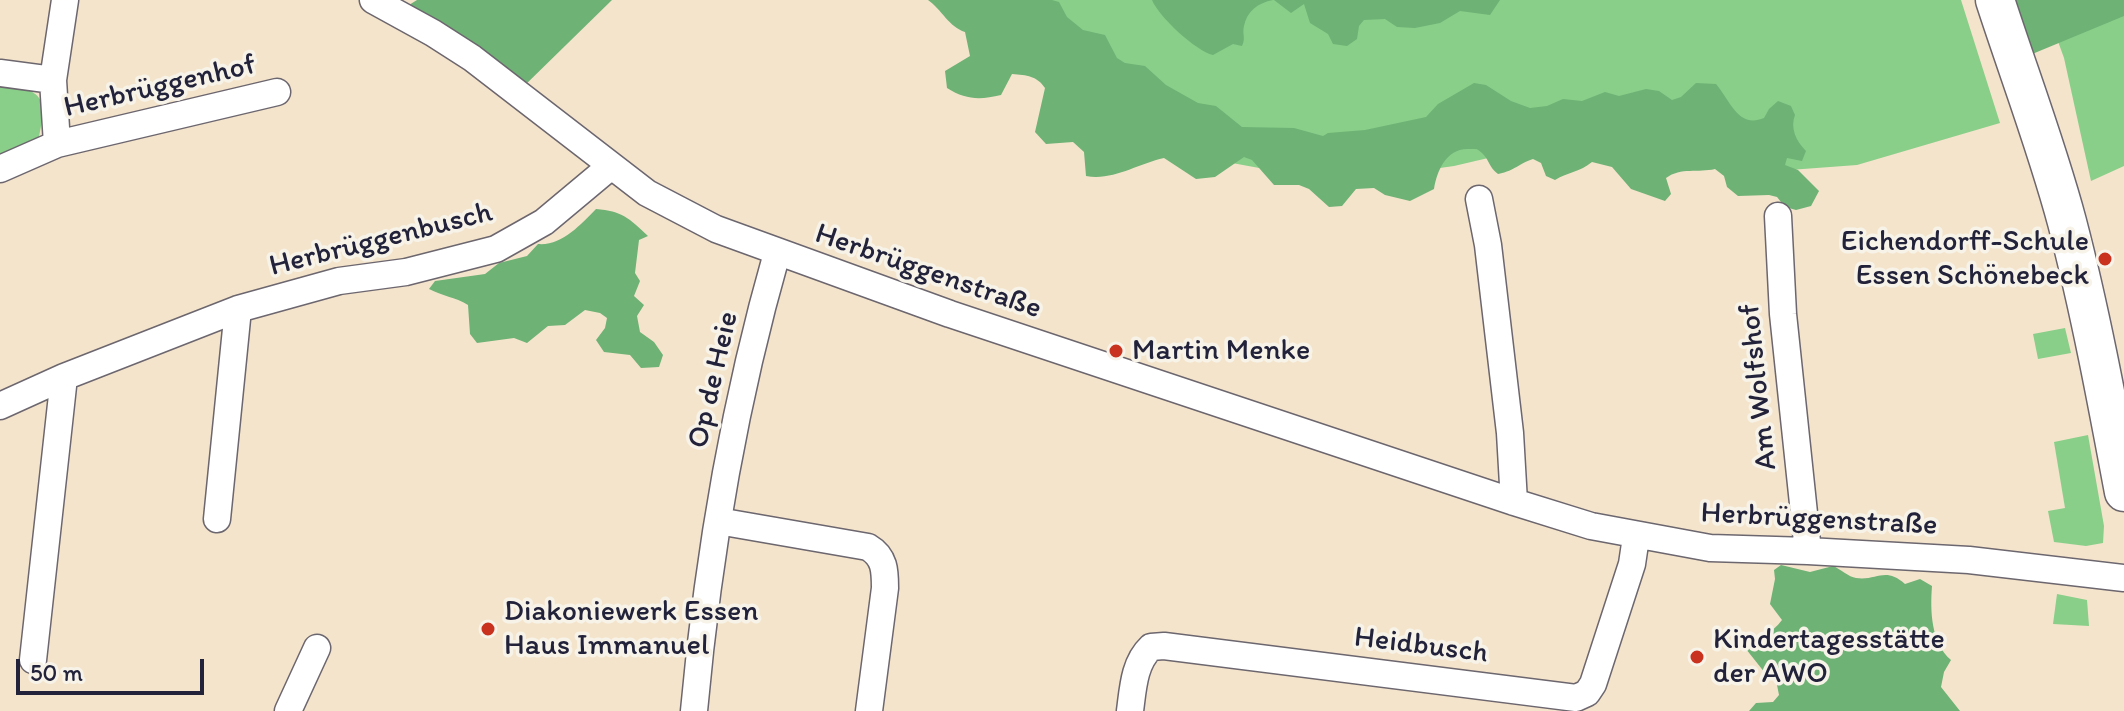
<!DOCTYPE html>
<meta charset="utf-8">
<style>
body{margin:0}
#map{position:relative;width:2124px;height:711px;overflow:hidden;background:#f4e4cc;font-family:Itim,sans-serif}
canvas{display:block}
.scale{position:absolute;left:16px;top:659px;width:188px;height:36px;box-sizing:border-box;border:4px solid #22223b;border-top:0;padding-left:10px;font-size:24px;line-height:28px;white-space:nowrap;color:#22223b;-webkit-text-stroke:6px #f7f3e8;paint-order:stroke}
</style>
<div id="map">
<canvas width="2124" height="711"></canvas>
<div class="scale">50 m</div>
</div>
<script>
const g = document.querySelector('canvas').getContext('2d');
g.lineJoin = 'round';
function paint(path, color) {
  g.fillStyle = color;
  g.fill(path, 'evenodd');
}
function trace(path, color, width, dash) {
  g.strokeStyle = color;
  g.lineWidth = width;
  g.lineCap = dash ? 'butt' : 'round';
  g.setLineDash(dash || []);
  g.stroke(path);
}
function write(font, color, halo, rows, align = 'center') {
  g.font = font + ' Itim,sans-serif';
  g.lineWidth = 7;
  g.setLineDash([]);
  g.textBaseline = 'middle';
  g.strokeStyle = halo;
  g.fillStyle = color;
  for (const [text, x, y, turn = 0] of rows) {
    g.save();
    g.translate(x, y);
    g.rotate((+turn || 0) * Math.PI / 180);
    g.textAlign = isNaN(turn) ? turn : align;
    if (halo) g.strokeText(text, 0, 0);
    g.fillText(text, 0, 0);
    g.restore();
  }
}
const green = new Path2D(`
 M1000,0H1961L2000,123L1857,165L1776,171L1548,144L1454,166L1376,177L1270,170L1129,144Z
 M2043,0H2124V166L2091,181L2064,58Z
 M0,84C45,90 48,98 38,142L0,156Z
 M2065,328L2071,353L2038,359L2033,334Z
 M2088,435L2104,526L2103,543L2086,546L2054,542L2048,511L2065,508L2054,442Z
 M2057,594L2087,600L2089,626L2053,624Z`);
const forest = new Path2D(`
 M417,0H612L521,89L401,10Z
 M928,0H1052L1059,2L1067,17L1083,30L1105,35L1117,58L1125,63L1145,66L1166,85L1198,103L1216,106L1242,127L1294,128L1323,136L1328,133L1365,130L1426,117L1438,104L1474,83L1486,85L1511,101L1530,108L1547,106L1563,99L1582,101L1605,92L1619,96L1646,89L1659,91L1672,100L1681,97L1696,83L1716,84C1730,100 1738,129 1764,118L1769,109L1778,101L1791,106L1795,115C1790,128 1796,141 1806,151L1802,161L1787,158L1785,165L1798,170L1819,191L1811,206L1796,210L1785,207L1777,197L1769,195L1738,196L1727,187L1724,176L1715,169C1698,173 1681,167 1666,178L1671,194L1665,201L1631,189L1612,167L1592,162C1580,172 1568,172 1555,180L1546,176L1541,163L1533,159C1517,164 1517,170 1498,174C1489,168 1489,159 1482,153C1477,148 1476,149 1470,149C1447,147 1437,170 1434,189L1410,201L1385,195L1374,188L1356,189L1342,206L1329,207L1309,189L1299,185H1274L1252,160L1244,157L1215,177L1196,179L1164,158C1137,164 1113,181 1086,176L1084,152L1073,142L1046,144L1035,132L1045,88C1037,76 1027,75 1012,74L1001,95C980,100 966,100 947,88L945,71L970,56L965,32C949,27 942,10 928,0Z
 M1152,0H1273C1258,3 1247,11 1244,26C1242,34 1246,38 1242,46L1233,44L1213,55C1196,51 1159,17 1152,0Z
 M1274,0H1500L1490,15L1460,11L1440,23L1415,28L1397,27L1385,19L1364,20L1359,26L1357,39L1347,46L1333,44L1328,34L1310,23L1304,4L1291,13Z
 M2005,0H2124V16L2025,57Z
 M596,209C622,211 629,218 648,236L639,240L635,273L640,281L634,296L644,305L637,316L640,332L654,342L663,355L659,367L641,368L630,355L604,352L596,340L605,328L607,318L600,313L585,310L565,325L548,326L527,343L514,338L477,343L470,334L468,305C455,297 442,296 429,289L435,281L485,274L499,263L527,256L538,244C562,246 580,225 596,209Z
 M1781,565L1810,572L1833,566C1840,569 1849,577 1856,578C1877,581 1885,566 1905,584L1920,579L1932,586C1930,611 1931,643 1951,660L1944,672L1941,687L1960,711H1749L1756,703L1773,702L1779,695L1776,680L1765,673L1746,649C1758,637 1772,634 1782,620L1770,604L1775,579L1774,570Z`);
const street = new Path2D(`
 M373,0L433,33L472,58L647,193L716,229L950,314L1514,502L1591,526L1710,548L1808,551L1969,560L2124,578
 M0,73L53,80L65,0
 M53,80L57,144
 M0,169L57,144L277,92
 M1479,199L1488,245L1510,433L1514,502
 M1778,216L1783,314L1808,551
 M0,406L64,377L238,309L339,281L406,272L496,249L544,222L611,166
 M217,519L238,309
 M718,521L868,547C885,557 885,571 885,588L869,711
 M33,660L64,377
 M288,711L317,648
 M694,711C708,556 734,403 777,253
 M1130,711C1133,688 1134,663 1151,647L1164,646L1576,698L1587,693L1593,684L1632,564L1636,537`);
const secondary = new Path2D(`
 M1995,0C2019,74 2047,147 2067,222C2090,310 2107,401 2124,492`);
const markers = [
 [2105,259,8,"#c8321e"],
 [1116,351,8,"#c8321e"],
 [488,629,8,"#c8321e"],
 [1697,657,8,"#c8321e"]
];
const streetNames = [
 ["Herbrüggenhof",160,87,-13],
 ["Herbrüggenbusch",381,240,-14],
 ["Herbrüggenstraße",928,272,19],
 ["Op de Heie",714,380,-77],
 ["Am Wolfshof",1759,387,-96],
 ["Herbrüggenstraße",1819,520,3],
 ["Heidbusch",1421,646,7]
];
const poiNames = [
 ["Eichendorff-Schule",2089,242,"right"],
 ["Essen Schönebeck",2089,276,"right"],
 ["Martin Menke",1132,351],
 ["Diakoniewerk Essen",504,612],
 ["Haus Immanuel",504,646],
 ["Kindertagesstätte",1713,640],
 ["der AWO",1713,674]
];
paint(green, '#89cf89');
paint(forest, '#6eb275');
trace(street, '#6c666e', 29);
trace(secondary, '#6c666e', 41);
trace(street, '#fff', 26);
trace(secondary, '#fff', 38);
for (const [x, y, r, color] of markers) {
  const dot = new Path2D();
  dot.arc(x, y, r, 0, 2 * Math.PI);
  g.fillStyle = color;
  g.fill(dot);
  trace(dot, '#f7f3e8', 3);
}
write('30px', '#22223b', '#f7f3e8', streetNames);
write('30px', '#22223b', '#f7f3e8', poiNames, 'left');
</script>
